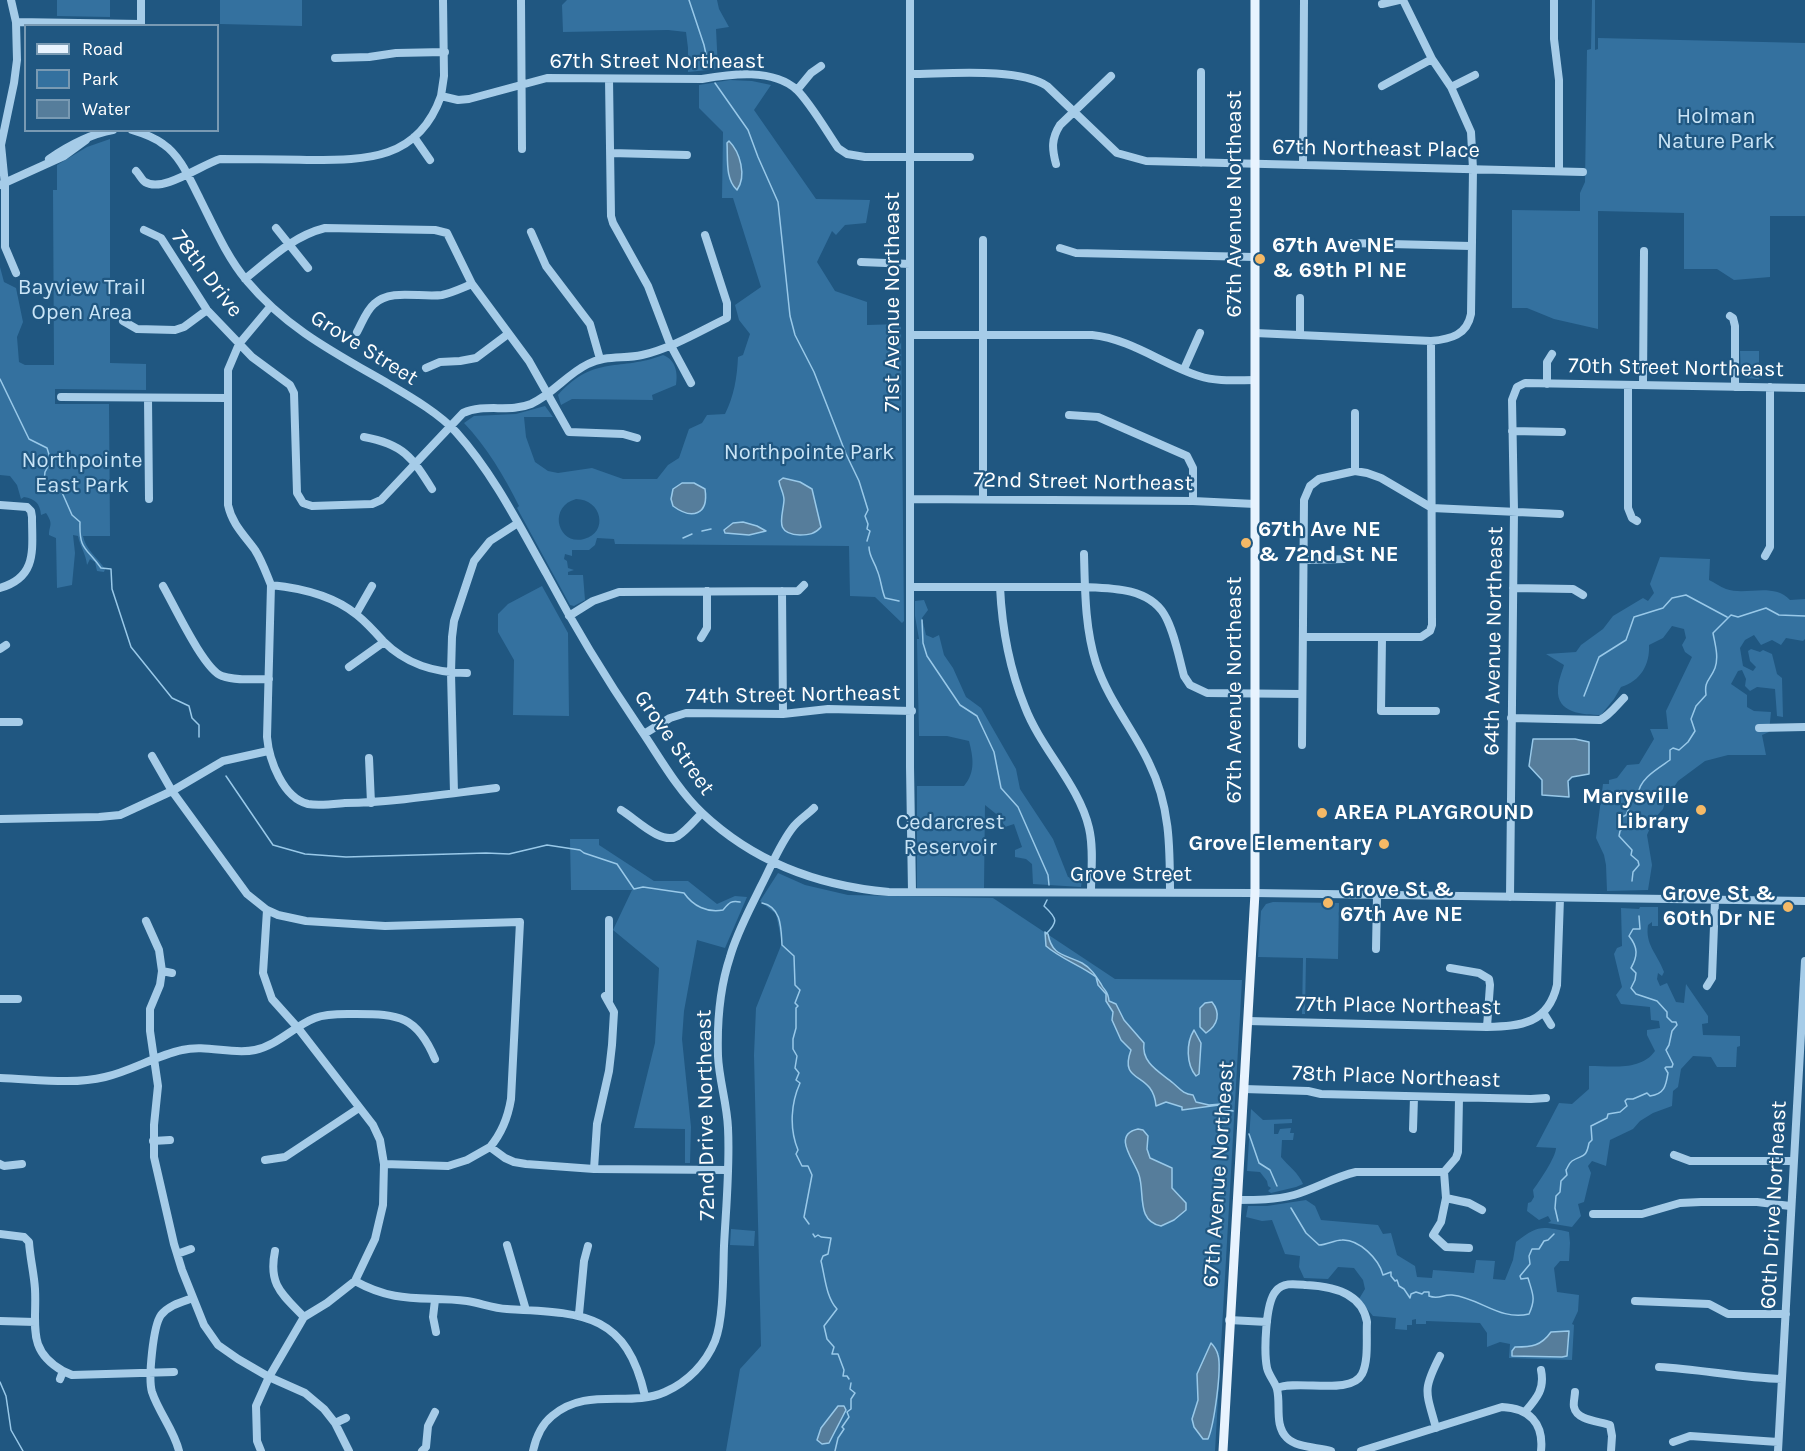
<!DOCTYPE html>
<style>
body{margin:0}
#map{position:relative;width:1805px;height:1451px;overflow:hidden;background:#205781;font-family:Karla,sans-serif}
canvas{display:block}
.legend{position:absolute;left:24px;top:24px;width:195px;height:108px;box-sizing:border-box;background:#205781;border:2px solid #799ab3;margin:0;padding:8px 10px;list-style:none;font-size:18px;color:#fff}
.legend li{display:flex;align-items:center;gap:12px;height:30px}
.legend b{width:30px;border:2px solid #799ab3}
</style>
<div id="map">
<canvas width="1805" height="1451"></canvas>
<ul class="legend">
<li><b style="height:8px;background:#e8f3fe"></b>Road</li>
<li><b style="height:16px;background:#34719f"></b>Park</li>
<li><b style="height:16px;background:#567d9b"></b>Water</li>
</ul>
</div>
<script>
const g = document.querySelector('canvas').getContext('2d');
g.lineJoin = 'round';
function paint(path, color) {
  g.fillStyle = color;
  g.fill(path, 'evenodd');
}
function trace(path, color, width, dash) {
  g.strokeStyle = color;
  g.lineWidth = width;
  g.lineCap = dash ? 'butt' : 'round';
  g.setLineDash(dash || []);
  g.stroke(path);
}
function write(font, color, halo, rows, align = 'center') {
  g.font = font + ' Karla,sans-serif';
  g.lineWidth = 4.5;
  g.setLineDash([]);
  g.textBaseline = 'middle';
  g.strokeStyle = halo;
  g.fillStyle = color;
  for (const [text, x, y, turn = 0] of rows) {
    g.save();
    g.translate(x, y);
    g.rotate((+turn || 0) * Math.PI / 180);
    g.textAlign = isNaN(turn) ? turn : align;
    if (halo) g.strokeText(text, 0, 0);
    g.fillText(text, 0, 0);
    g.restore();
  }
}
const green = new Path2D(`
 M57,0H110V17L57,16Z
 M220,0H302V26L220,24Z
 M567,0H717L719,9L729,27L716,29L718,69L688,72V48L686,32L668,30L563,32L562,5Z
 M1592,0H1595V50L1598,49V38L1805,43V216H1770V277L1734,280L1717,269H1684V213L1598,211V329L1554,319L1527,308H1512V210L1580,211V193L1585,182L1587,50L1591,49Z
 M730,80L752,81L771,85L754,110L816,199L870,200L866,223L845,225L836,235L832,231L817,262L835,291L867,302V325L901,324L904,621L902,623L875,597L850,596L849,546L615,544L614,539L597,538L595,545L589,550H572V556L565,554L564,559L567,561L568,568L574,570L568,572V575H583L585,600L574,606L570,605L517,508L519,506C504,476 487,447 464,423L474,416L516,414L545,406L553,417H524L526,437L535,462L548,471L558,473L592,468L623,479H657L668,465L679,458L689,429L702,423L707,415L725,414C734,396 737,378 738,357L743,355L750,334L739,320L735,305L761,287L733,198H722L723,132L699,108V85ZM576,499C602,499 609,533 584,539C558,546 547,507 576,499Z
 M110,139V363L146,364V390L55,389V404H109L110,536H83C86,550 97,557 105,569L104,572L97,571L95,562L90,559L87,565C86,554 80,546 78,536L73,535L75,553L72,585L57,588L56,538L49,535C49,525 54,525 46,513L41,515C40,503 35,499 24,497L21,499L17,485L10,476L0,475V267L4,282L16,288L23,322L17,337L19,362L25,365H54L53,190H57V165L87,147Z
 M1740,351H1759V379L1746,378L1741,375Z
 M663,355C676,360 678,373 676,385L652,395L653,400L572,399L561,405L558,395C595,354 620,372 663,355Z
 M1660,557L1710,559L1709,580C1714,582 1720,587 1726,589C1746,596 1773,582 1790,600L1805,599V639L1803,641L1786,638L1781,645L1772,640L1761,645L1754,635L1745,640L1740,648L1743,666L1753,671L1756,667L1750,661L1748,651L1751,649L1760,652L1763,650L1772,654L1777,674L1782,678L1783,717L1777,716L1775,689L1757,687L1750,691L1745,686L1746,679L1742,670L1738,671L1731,684L1747,695V707L1754,711L1771,712L1769,732L1762,735L1766,755H1728L1705,761L1678,781L1666,799L1663,809L1654,819L1647,835L1652,865L1648,890L1607,891L1606,865L1604,855L1596,838L1603,784H1609V780L1617,778L1627,765L1639,764L1654,739L1650,729H1668L1666,711L1692,657L1685,652L1682,645L1686,638L1684,629L1672,626L1663,638L1649,645C1650,664 1641,681 1621,687L1614,699L1601,715C1583,715 1556,713 1558,689C1558,681 1562,672 1564,665L1546,654L1576,652L1581,645L1603,629L1613,616L1643,598L1648,601L1654,593L1650,584Z
 M542,586L568,633L569,716L513,715L514,660L498,632V614L508,604Z
 M924,600L928,610L922,618L926,635L933,638L939,635L944,655L953,668L966,697L981,708L1016,769L1020,789L1053,839L1068,877L1082,880L1081,887L1033,884L1032,864L1026,859L1015,857V850L1022,847L1014,824L1005,827L1000,817L985,805L984,888H917V786H964C976,772 973,757 969,741L947,736H919L917,639H919L915,616V601Z
 M570,839H599V845L654,881H688L717,904L735,896L747,897L725,948L697,940L684,1011L682,1039L691,1127L690,1163H685V1129L634,1128L655,1043L659,968L613,930L632,890H571Z
 M778,873L805,885L848,895L993,898L1115,979L1242,980L1215,1451H726L740,1369L761,1346L754,1055L756,1008L782,943L776,914L760,901Z
 M1273,902L1339,903L1338,959L1306,958L1305,1014H1302L1303,958L1258,957L1261,911L1266,904Z
 M1640,907H1658V926H1652V922L1648,925C1645,945 1657,953 1664,972L1662,976L1658,973L1657,979L1660,986L1667,983L1676,1002L1684,1003L1686,984L1708,1016V1023L1702,1024L1703,1035L1740,1036V1046L1737,1047L1736,1067H1717L1711,1057L1693,1056L1681,1069L1678,1087L1673,1091L1672,1106L1653,1113L1640,1121L1633,1129L1610,1140L1606,1166L1592,1161L1588,1166L1591,1173L1584,1202L1578,1204L1581,1216L1572,1227L1548,1223L1551,1221L1548,1216L1539,1220L1527,1211L1528,1203L1531,1202L1534,1197L1533,1190C1539,1182 1556,1157 1556,1148L1536,1147L1559,1103L1572,1104L1589,1089V1066C1612,1066 1641,1071 1655,1051L1647,1035V1030L1660,1028L1659,1021L1651,1020L1650,1007L1621,1004L1616,995L1622,987L1614,954L1617,948L1622,946L1621,908L1639,909Z
 M1251,1109L1263,1120L1292,1119V1123L1274,1124V1134H1278L1280,1129L1291,1128L1290,1133H1294L1293,1140H1282L1281,1157C1289,1167 1298,1172 1303,1184L1296,1187L1271,1193L1268,1191L1271,1188L1268,1186L1267,1181L1260,1172L1247,1171Z
 M1306,1200L1315,1206L1321,1220L1378,1225L1383,1234L1391,1233L1397,1255L1415,1266L1417,1277L1432,1278L1433,1270L1474,1273L1476,1260L1495,1261L1493,1279L1505,1280L1513,1260L1516,1242C1538,1225 1541,1226 1569,1232L1570,1243L1569,1261H1560L1554,1268L1557,1292L1579,1295L1578,1311L1572,1324L1574,1325L1572,1360L1509,1358L1510,1344L1500,1342L1487,1347V1333L1480,1323L1426,1321V1324H1416V1319L1412,1320V1325H1407V1330L1395,1329L1396,1318L1373,1316L1359,1299L1365,1289L1363,1280L1354,1268L1338,1267L1328,1279L1304,1278L1299,1267L1300,1256L1285,1254L1272,1220L1262,1221L1246,1217L1248,1206H1267Z
 M731,1229L755,1231L754,1246L730,1245Z`);
const water = new Path2D(`
 M729,141C740,152 747,176 737,190C725,179 728,159 727,143Z
 M783,478L800,482L812,489L821,527C815,534 809,535 800,535C773,534 783,517 784,500C784,493 780,488 779,481Z
 M682,483H694L705,489C709,515 692,520 673,506L671,499L673,489Z
 M743,522L757,526L766,531L749,535L725,533L724,530L733,523Z
 M1533,739H1575L1589,742V774L1572,777L1568,781L1569,797L1542,795V780L1529,766Z
 M1045,932L1048,934C1052,956 1064,954 1082,963C1091,968 1096,976 1101,984C1105,992 1108,990 1109,1001L1116,1004L1124,1020L1144,1043C1141,1063 1160,1072 1173,1083C1180,1089 1183,1094 1193,1095L1196,1102L1209,1105L1222,1104L1224,1108L1233,1111L1222,1109L1219,1105L1182,1110V1107L1166,1102L1156,1106C1153,1070 1118,1085 1131,1050L1121,1040L1112,1020L1113,1012L1106,1001V994L1098,985L1096,977C1080,965 1061,959 1046,946Z
 M1212,1002C1221,1013 1218,1025 1206,1033L1200,1027V1008L1205,1003Z
 M1194,1030L1201,1043L1199,1074L1196,1076C1186,1064 1186,1043 1194,1030Z
 M1138,1129L1143,1130L1148,1136L1147,1149L1150,1158L1172,1168V1188L1186,1203V1210L1174,1220L1161,1226C1136,1221 1145,1193 1139,1175C1135,1161 1111,1135 1138,1129Z
 M1569,1331L1567,1356L1562,1357L1512,1356V1351L1515,1347C1532,1347 1541,1346 1551,1332Z
 M1211,1343C1214,1346 1217,1351 1218,1355C1222,1369 1214,1425 1208,1439H1203L1194,1427L1192,1419L1198,1400L1197,1374Z
 M838,1406H844L846,1410L829,1443L822,1444L817,1440L821,1428Z`);
const stream = new Path2D(`
 M689,0L704,45L709,68
 M715,83L748,130L758,157L778,202L790,316L795,335L814,372L846,454L859,481L868,510L865,516L868,524L867,529L870,531L867,541
 M0,379L29,439L47,448L51,461L45,472L44,481L53,488L61,490L72,515L80,522C79,550 86,547 101,568L111,569L112,589L131,647L172,698L189,706L192,718L199,725V737
 M702,531L711,529
 M683,538L692,534
 M869,547C869,556 874,561 877,570C881,579 881,588 885,598L899,601
 M922,620L923,643L927,656L960,705L977,716L994,752L1001,788L1018,807L1048,875L1049,885
 M1584,696L1599,657L1626,640L1634,617L1663,608L1672,598L1686,595L1727,617
 M226,776L273,845L305,854L346,857L486,853L509,854L547,845L580,850L584,853L617,864L634,889L643,887L684,893C693,906 707,913 723,910C729,903 731,900 740,902
 M1632,881L1633,872L1639,865L1638,861L1631,855L1632,850L1619,836L1620,831L1624,827L1619,822L1620,818L1626,815L1630,806L1627,798L1638,795C1639,779 1657,769 1670,760V750L1673,748L1679,750L1688,742L1695,731L1691,719L1696,706L1706,695C1704,680 1710,681 1715,668C1719,657 1715,644 1713,633L1731,615L1738,617L1766,608L1779,615L1805,616
 M762,903C782,907 781,929 782,945L794,956L795,985L800,990L795,1003L798,1006L796,1008V1028L793,1039V1049L797,1056L795,1068L799,1073L796,1080L800,1083C791,1103 789,1128 798,1150L796,1154L802,1166H808L812,1175L804,1217L809,1224
 M1046,934C1058,922 1058,919 1044,906L1047,900
 M1249,1134L1259,1163L1270,1170L1277,1186
 M1291,1208L1306,1233L1319,1245C1327,1245 1334,1240 1342,1240C1359,1239 1379,1259 1383,1275L1391,1272V1276L1395,1281L1397,1280L1399,1286L1404,1289L1410,1298L1411,1294L1416,1292L1422,1294L1424,1292H1429V1296C1439,1300 1443,1294 1452,1295C1480,1298 1500,1321 1529,1314C1536,1298 1533,1295 1528,1278L1521,1279L1520,1276L1530,1264L1529,1256L1532,1249H1539L1544,1241L1548,1240L1554,1234
 M1558,1221L1555,1208L1556,1196L1560,1192L1561,1181L1567,1175L1566,1170C1568,1167 1569,1163 1572,1161C1583,1154 1586,1159 1589,1143L1592,1140L1591,1126L1607,1118L1608,1114L1620,1112L1627,1106L1625,1101L1627,1099H1633L1647,1093L1650,1096C1665,1094 1666,1085 1668,1073L1665,1068L1666,1067H1672L1673,1064L1666,1050L1669,1045L1672,1031L1677,1025L1676,1022H1672L1667,1017V1012L1657,1001L1636,994L1631,988L1635,980L1636,973L1631,968C1638,956 1638,947 1629,936L1633,929H1640L1639,916
 M813,1234L815,1237L818,1235L821,1237L831,1238L828,1254L823,1256L821,1261C825,1277 826,1297 837,1309L824,1326L827,1339L834,1347L832,1354H838L844,1370L843,1376H847L849,1379
 M0,1382L6,1396L11,1430L23,1451
 M835,1451L838,1438L844,1429L842,1427L849,1417L847,1412L851,1409V1399L855,1393L850,1389L851,1383`);
const minor = new Path2D(`
 M11,0L16,22L17,60L14,83L1,145L5,185V247L16,273
 M521,0L522,149
 M910,0V767L912,892
 M1554,0V39L1559,80V171
 M1382,4L1399,0
 M16,22L141,24
 M141,26V0
 M335,58L369,57L396,53L445,52
 M1201,72V163
 M910,74C946,74 1018,67 1047,86L1117,153L1146,161L1583,172
 M609,79L611,216L613,223L648,286L670,344L691,383
 M1382,86L1432,59
 M1451,87L1475,75
 M797,90L811,73L821,66
 M441,96L444,76L443,0
 M132,130C142,133 154,137 163,144C181,156 190,180 200,199C214,227 227,257 247,281C286,328 335,353 387,383C409,396 439,413 456,432C493,473 519,525 546,573C574,626 605,677 639,727C659,756 676,788 702,813C755,863 818,886 889,892L1255,893L1805,901
 M414,137L430,160
 M611,153L687,155
 M49,159C68,146 90,134 113,130
 M1056,164C1052,149 1051,139 1060,125L1111,76
 M1303,165L1304,0
 M136,171C139,174 142,180 145,182C163,193 201,165 220,159C249,159 278,159 307,160C365,160 418,161 441,96L458,100L469,99L547,78L702,79C731,74 773,68 797,90C811,104 827,132 838,148L847,154L865,157H970
 M0,185L64,156L86,140
 M276,228L308,268
 M144,230L161,238L207,310L252,357L290,385L294,393L297,493L303,503L312,506L372,504L381,500L463,413C485,403 509,413 531,404C553,394 567,374 588,364C605,355 624,359 642,355C670,349 702,330 727,318V303L705,235
 M531,232L546,266L590,324L600,359
 M983,240V499
 M1350,243L1471,246
 M1060,248L1076,253L1254,257
 M861,262L910,264
 M245,279C270,259 293,236 325,228L435,230L447,233L472,284L529,361L569,432L623,434L637,438
 M1300,298V335
 M270,307L239,344L228,370V505C232,524 244,535 255,550C262,561 266,573 271,585L267,737C269,760 283,798 308,804C319,806 334,804 345,803C396,802 446,794 496,788
 M1730,316L1733,318L1735,326V387
 M123,321L137,329L175,330L184,327L207,310
 M357,332C362,323 366,311 374,304C391,288 420,298 442,295C452,293 462,288 472,284
 M1255,333L1431,341C1451,339 1467,335 1471,314L1473,169L1471,132L1451,87L1432,59L1403,0
 M911,335H1092C1131,339 1162,364 1199,376C1217,382 1237,380 1255,380
 M426,368L440,362L460,361L476,358L508,334
 M1184,369L1200,333
 M1547,384V362L1552,354
 M1628,385V508L1632,518L1637,521
 M1643,385L1644,251
 M61,397L227,398
 M148,398L149,499
 M1069,415L1098,417L1187,456L1193,468V501
 M1512,431L1562,432
 M364,437C403,444 412,457 432,489
 M1355,471V413
 M911,499L1193,501L1255,504
 M0,505L27,507L31,511L32,517C32,549 38,577 0,588
 M1084,554C1085,591 1085,628 1096,663C1108,700 1133,729 1149,763C1170,805 1170,847 1170,893
 M1765,556L1770,547V387
 M1304,560L1344,559L1356,554
 M271,585C301,588 333,595 357,615C367,623 375,632 383,641C407,665 435,673 467,673
 M163,586C174,605 204,670 222,676C236,681 254,679 269,679
 M912,587H1085C1112,588 1148,588 1164,614C1174,630 1179,658 1184,676L1190,685L1207,693L1302,694
 M1000,587C1002,629 1009,668 1025,707C1041,749 1079,785 1089,828C1094,849 1091,871 1091,892
 M1513,588L1573,589L1583,595
 M782,591L783,714
 M356,614L372,586
 M569,616L593,601L619,592L798,591L804,585
 M1304,637H1421L1430,631L1432,625L1431,341
 M701,638L707,628V591
 M1382,638L1381,711H1436
 M0,649L6,645
 M349,667L384,642
 M1511,718L1600,720C1609,716 1617,705 1624,698
 M0,722H19
 M1759,728L1805,727
 M644,734L670,718L686,713L783,714L828,709L912,711
 M1302,745L1304,500L1310,486L1319,479L1355,471L1367,473L1381,478L1432,508L1560,514
 M152,756L172,791L247,894L267,910L278,915L306,921L385,926L520,922L511,1099C508,1117 502,1133 490,1147
 M369,758L371,803
 M454,793L451,673L452,637L454,621L474,561L490,541L518,523
 M621,810C635,818 661,846 678,836C687,830 695,820 702,813
 M0,819L99,817L120,815L172,791L223,761L268,751
 M1510,897L1514,511L1512,400L1517,387L1525,383L1805,388
 M609,920V1001
 M146,921L159,950L162,971L160,985L150,1009V1031L158,1086L154,1125V1157L174,1244L182,1270L204,1325L218,1345L238,1359L269,1377L305,1393L324,1409L335,1423L349,1451
 M1376,949L1377,896
 M1450,968L1479,973L1489,979L1490,985L1487,1027
 M162,971L172,973
 M1707,986L1712,978L1715,900
 M0,999H18
 M1543,1012L1551,1025
 M1248,1021L1487,1027C1521,1026 1548,1024 1557,985L1560,898
 M0,1078C34,1079 72,1085 105,1077C131,1071 155,1056 182,1050C206,1044 232,1055 255,1050C278,1045 294,1026 315,1018C327,1013 344,1014 356,1014C399,1014 417,1016 435,1059
 M1244,1089L1308,1091L1321,1094L1531,1099L1546,1098
 M1459,1098L1458,1152L1456,1158L1444,1172L1446,1198L1441,1222L1433,1235L1446,1247L1469,1248
 M1413,1129L1414,1097
 M153,1141L170,1140
 M1674,1155L1690,1161H1794
 M265,1160L285,1157L359,1108
 M0,1164L4,1166L22,1164
 M384,1164L448,1166L467,1160L490,1147L505,1158L514,1162L526,1164L594,1169L728,1170
 M594,1169L597,1124L609,1071L612,1045L614,1012L605,996
 M1446,1198L1469,1203L1482,1210
 M1237,1200C1256,1200 1275,1200 1294,1195C1315,1189 1334,1177 1356,1172H1444
 M1593,1214H1642L1680,1203L1701,1202H1757L1790,1206
 M0,1234L24,1237L29,1242C30,1258 34,1273 35,1289C37,1325 26,1350 63,1371L60,1379
 M507,1245L526,1310
 M275,1251C268,1285 282,1294 304,1317
 M177,1254L191,1249
 M355,1281C396,1304 423,1296 467,1301C480,1303 493,1308 507,1309C582,1313 626,1312 645,1396
 M435,1300L433,1317L436,1332
 M1635,1301L1709,1304L1728,1314H1786
 M579,1314L584,1261L588,1246
 M1229,1320L1267,1322
 M0,1321L35,1322
 M1659,1367C1700,1369 1740,1378 1782,1379
 M63,1371L72,1375L174,1372
 M1277,1388C1298,1379 1351,1396 1362,1374C1369,1360 1366,1337 1367,1322C1362,1292 1331,1286 1306,1285C1295,1284 1283,1282 1276,1291C1265,1303 1264,1353 1267,1368C1269,1376 1275,1382 1277,1389C1281,1405 1274,1425 1287,1438C1297,1448 1318,1447 1331,1451
 M1575,1392C1575,1396 1573,1403 1574,1407C1577,1421 1599,1421 1610,1425L1612,1436L1611,1451
 M1525,1412C1537,1398 1545,1389 1541,1370
 M335,1423L346,1418
 M1436,1428C1426,1391 1422,1391 1440,1356
 M1673,1442L1690,1436L1778,1442
 M179,1451C174,1430 159,1413 152,1392C148,1379 153,1326 161,1315C169,1305 182,1302 193,1298
 M261,1451L257,1441L256,1406L269,1377L304,1317L327,1303L355,1281L375,1239L383,1205L384,1164L380,1140L373,1125L298,1028L272,999L263,973L267,910
 M422,1451L426,1447L428,1426L435,1412
 M533,1451C536,1437 541,1425 552,1416C587,1386 629,1408 665,1392C688,1382 706,1363 715,1341C724,1318 723,1272 724,1246C726,1207 730,1167 728,1128C727,1103 719,1080 718,1056C717,1024 720,987 730,957C737,932 750,909 761,886C771,867 780,843 794,826C800,819 808,814 814,808
 M1361,1451L1502,1407C1529,1408 1544,1423 1541,1451
 M1778,1451L1805,961`);
const major = new Path2D(`
 M1223,1451L1255,893V0`);
const markers = [
 [1260,259,6,"#f5b966"],
 [1246,543,6,"#f5b966"],
 [1701,810,6,"#f5b966"],
 [1322,813,6,"#f5b966"],
 [1384,844,6,"#f5b966"],
 [1328,903,6,"#f5b966"],
 [1788,907,6,"#f5b966"]
];
const streetNames = [
 ["67th Street Northeast",657,62],
 ["67th Northeast Place",1376,149,1],
 ["67th Avenue Northeast",1235,204,-90],
 ["78th Drive",207,274,53],
 ["71st Avenue Northeast",893,302,-90],
 ["Grove Street",364,348,32],
 ["70th Street Northeast",1676,368,1],
 ["72nd Street Northeast",1083,482,1],
 ["64th Avenue Northeast",1494,641,-89],
 ["67th Avenue Northeast",1235,690,-90],
 ["74th Street Northeast",793,695,-1],
 ["Grove Street",674,743,55],
 ["Grove Street",1131,875],
 ["77th Place Northeast",1398,1006,1],
 ["78th Place Northeast",1396,1077,2],
 ["72nd Drive Northeast",706,1115,-91],
 ["67th Avenue Northeast",1219,1174,-86],
 ["60th Drive Northeast",1774,1205,-87]
];
const parkNames = [
 ["Holman",1716,117],
 ["Nature Park",1716,142],
 ["Bayview Trail",82,288],
 ["Open Area",82,313],
 ["Northpointe Park",809,453],
 ["Northpointe",82,461],
 ["East Park",82,486],
 ["Cedarcrest",950,823],
 ["Reservoir",950,848]
];
const poiNames = [
 ["67th Ave NE",1272,246],
 ["& 69th Pl NE",1272,271],
 ["67th Ave NE",1258,530],
 ["& 72nd St NE",1258,555],
 ["Marysville",1689,797,"right"],
 ["Library",1689,822,"right"],
 ["AREA PLAYGROUND",1334,813],
 ["Grove Elementary",1372,844,"right"],
 ["Grove St &",1340,890],
 ["67th Ave NE",1340,915],
 ["Grove St &",1776,894,"right"],
 ["60th Dr NE",1776,919,"right"]
];
paint(green, '#34719f');
paint(water, '#567d9b');
trace(water, '#99c9e9', 1.5);
trace(stream, '#99c9e9', 1.5);
trace(minor, '#a6cce8', 8);
trace(major, '#e8f3fe', 9);
for (const [x, y, r, color] of markers) {
  const dot = new Path2D();
  dot.arc(x, y, r, 0, 2 * Math.PI);
  g.fillStyle = color;
  g.fill(dot);
  trace(dot, '#205781', 2);
}
write('22px', '#fff', '#205781', streetNames);
write('22px', '#c9e4f6', '#205781', parkNames);
write('bold 22px', '#fff', '#205781', poiNames, 'left');
</script>
